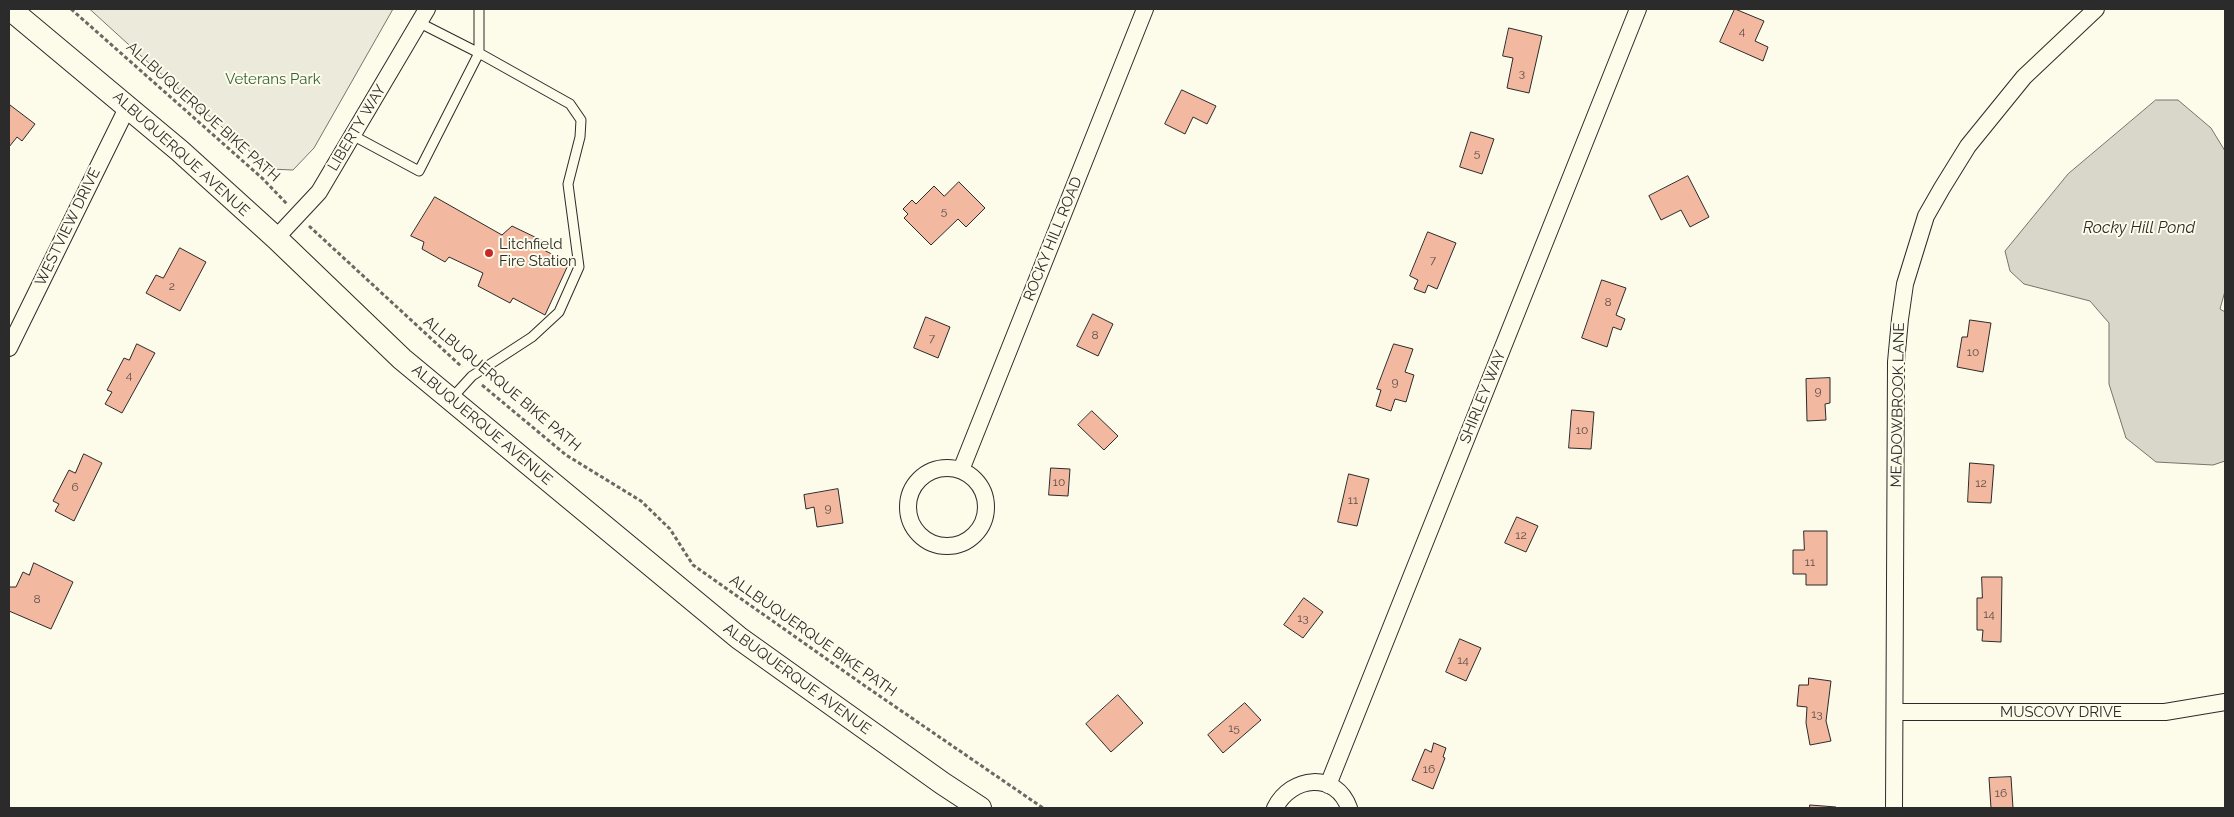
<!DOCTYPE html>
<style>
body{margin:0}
#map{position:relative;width:2234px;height:817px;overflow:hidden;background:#fdfbea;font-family:Raleway,sans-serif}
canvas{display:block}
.frame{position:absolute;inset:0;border:10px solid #2b2b2b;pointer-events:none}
</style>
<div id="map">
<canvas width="2234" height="817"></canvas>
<div class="frame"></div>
</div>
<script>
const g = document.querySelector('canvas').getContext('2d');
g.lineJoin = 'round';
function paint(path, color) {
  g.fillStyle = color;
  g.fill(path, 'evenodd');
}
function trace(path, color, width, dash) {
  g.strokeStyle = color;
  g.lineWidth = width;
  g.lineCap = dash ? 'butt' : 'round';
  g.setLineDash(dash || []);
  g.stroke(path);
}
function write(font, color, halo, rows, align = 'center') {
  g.font = font + ' Raleway,sans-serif';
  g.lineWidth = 4;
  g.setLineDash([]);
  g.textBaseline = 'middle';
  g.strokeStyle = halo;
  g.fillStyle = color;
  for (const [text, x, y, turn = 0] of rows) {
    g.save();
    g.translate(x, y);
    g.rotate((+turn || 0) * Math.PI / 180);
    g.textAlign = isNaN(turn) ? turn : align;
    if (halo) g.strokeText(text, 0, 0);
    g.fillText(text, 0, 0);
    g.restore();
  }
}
const green = new Path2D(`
 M90,9H393L314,148L293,170L270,169L150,64Z`);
const water = new Path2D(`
 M2156,100H2178L2211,128L2225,151V291L2220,309L2225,312V461L2213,465L2156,462L2126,438L2109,384V323L2090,301L2024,284L2010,271L2005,251L2068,174Z`);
const building = new Path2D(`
 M1735,9L1764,21L1755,41L1768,47L1763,61L1720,42Z
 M1509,28L1542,36L1529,93L1507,88L1513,58L1503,56Z
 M1182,90L1216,106L1207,124L1193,117L1185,134L1165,124Z
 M10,105L35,124L22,141L17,137L9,147Z
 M1471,132L1494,139L1482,174L1460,167Z
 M1688,176L1709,217L1690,227L1681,210L1661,220L1649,196Z
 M959,182L985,208L966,227L958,219L931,245L904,218L908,214L903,209L912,200L916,204L934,186L944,196Z
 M435,197L502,235L512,226L543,241L540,248L569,263L545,315L513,298L510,303L478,286L483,273L449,257L445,262L422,249L424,242L411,236Z
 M1428,232L1456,243L1437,289L1428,285L1425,293L1414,289L1418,280L1410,276Z
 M180,248L206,262L180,311L146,293L156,275L163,278Z
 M1602,280L1626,288L1616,315L1625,319L1621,330L1613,327L1607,347L1582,338Z
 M1093,314L1113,324L1098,356L1077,346Z
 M926,317L950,327L938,358L914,348Z
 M1970,320L1991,323L1983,372L1957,367L1962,337H1967Z
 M137,344L155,353L122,413L105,404L112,392L107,390L124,358L129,360Z
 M1394,344L1413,349L1405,372L1414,375L1406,402L1395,399L1391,411L1376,406L1381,390L1377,389Z
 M1830,378V403L1825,404L1826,420L1807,421L1806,379Z
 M1572,410L1594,412L1591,449L1569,448Z
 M1092,411L1118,436L1104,450L1078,425Z
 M84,454L102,463L74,521L55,511L59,504L53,501L69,470L75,473Z
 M1970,463L1994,465L1991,503L1968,502Z
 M1051,468L1070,469L1068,496L1049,495Z
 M1349,474L1369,479L1357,526L1338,522Z
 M838,489L843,523L817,527L814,507L806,509L804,495Z
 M1517,517L1538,526L1526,552L1505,543Z
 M1804,531H1827V585H1806V574H1793V550H1804Z
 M34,563L73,582L51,629L9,611V587H16L23,572L29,575Z
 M1982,577H2002L2001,642L1982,641L1983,630H1977V598H1982Z
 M1304,598L1323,612L1303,638L1284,625Z
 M1460,639L1481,648L1466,681L1446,672Z
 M1809,678L1831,681L1826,721L1831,741L1810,745L1806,723L1807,707L1797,706L1799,685H1808Z
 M1118,695L1143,723L1111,752L1086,724Z
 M1245,703L1261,720L1223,753L1208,735Z
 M1434,743L1446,748L1443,757L1445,758L1433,789L1412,780L1425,749L1431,752Z
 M2011,777L2013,808H1991L1989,778Z
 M1810,805L1836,807L1835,808H1810Z`);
const path = new Path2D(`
 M71,9L262,178L287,204
 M309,226L462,367
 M482,385L566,455L641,501L670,529L693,565L868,688L1043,808`);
const lane = new Path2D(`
 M420,23L479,53L570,104L581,120L580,137L568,184L579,267L559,312L532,337L472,376L451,399
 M352,135L419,171L479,53V9`);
const street = new Path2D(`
 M276,238L319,192L427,9
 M9,348L128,106
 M908 507a39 39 0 1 1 78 0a39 39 0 1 1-78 0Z
 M961,470L1145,9
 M1895,712H2165L2225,702
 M1328,785L1638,9
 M1275,808C1291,776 1336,771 1349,808
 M1894,808L1896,362L1900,319L1905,284L1926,216L1942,188L1968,146L2024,77L2096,9`);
const secondary = new Path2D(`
 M10,9L180,151L276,238L402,359L739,638L942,783L980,808`);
const markers = [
 [489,253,5,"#c62828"]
];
const numberNames = [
 ["4",1742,31],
 ["3",1522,73],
 ["5",1477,153],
 ["5",944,211],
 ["7",1433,260],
 ["2",172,286],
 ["8",1608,302],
 ["8",1095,335],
 ["7",932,338],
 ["10",1973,352],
 ["4",129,375],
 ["9",1395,382],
 ["9",1818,391],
 ["10",1582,430],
 ["10",1059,482],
 ["12",1981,483],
 ["6",75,487],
 ["11",1353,500],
 ["9",828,508],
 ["12",1521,535],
 ["11",1810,562],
 ["8",37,599],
 ["14",1989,614],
 ["13",1303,618],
 ["14",1463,660],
 ["13",1817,714],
 ["15",1234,728],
 ["16",1429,769],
 ["16",2001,793]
];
const parkNames = [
 ["Veterans Park",273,79]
];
const streetNames = [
 ["ALLBUQUERQUE BIKE PATH",203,112,42],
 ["LIBERTY WAY",357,128,-59],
 ["ALBUQUERQUE AVENUE",181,154,42],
 ["WESTVIEW DRIVE",68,227,-64],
 ["ROCKY HILL ROAD",1053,239,-68],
 ["ALLBUQUERQUE BIKE PATH",502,384,40],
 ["SHIRLEY WAY",1483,397,-68],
 ["MEADOWBROOK LANE",1898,405,-89],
 ["ALBUQUERQUE AVENUE",482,425,40],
 ["ALLBUQUERQUE BIKE PATH",813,636,35],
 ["ALBUQUERQUE AVENUE",797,679,36],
 ["MUSCOVY DRIVE",2061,712]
];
const poiNames = [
 ["Litchfield",499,244],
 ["Fire Station",499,261]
];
const waterNames = [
 ["Rocky Hill Pond",2139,228]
];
paint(green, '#ecebdb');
trace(green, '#74746e', 1);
paint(water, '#d8d7c9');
trace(water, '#74746e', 1);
paint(building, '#f2b8a0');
trace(building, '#2b2b2b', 1);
trace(lane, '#2b2b2b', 11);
trace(street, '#2b2b2b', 18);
trace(secondary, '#2b2b2b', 24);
trace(path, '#6a6964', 3, [4, 2.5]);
trace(lane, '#fdfbea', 9);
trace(street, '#fdfbea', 16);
trace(secondary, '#fdfbea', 22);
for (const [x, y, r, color] of markers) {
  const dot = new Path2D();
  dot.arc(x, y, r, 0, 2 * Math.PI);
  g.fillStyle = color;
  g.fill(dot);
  trace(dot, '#fdfbea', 2);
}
write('12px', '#5d4e48', null, numberNames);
write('15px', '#34623c', '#fdfbea', parkNames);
write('15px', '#2b2b2b', '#fdfbea', streetNames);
write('15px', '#2b2b2b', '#fdfbea', poiNames, 'left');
write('italic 16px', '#2b2b2b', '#fdfbea', waterNames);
</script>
